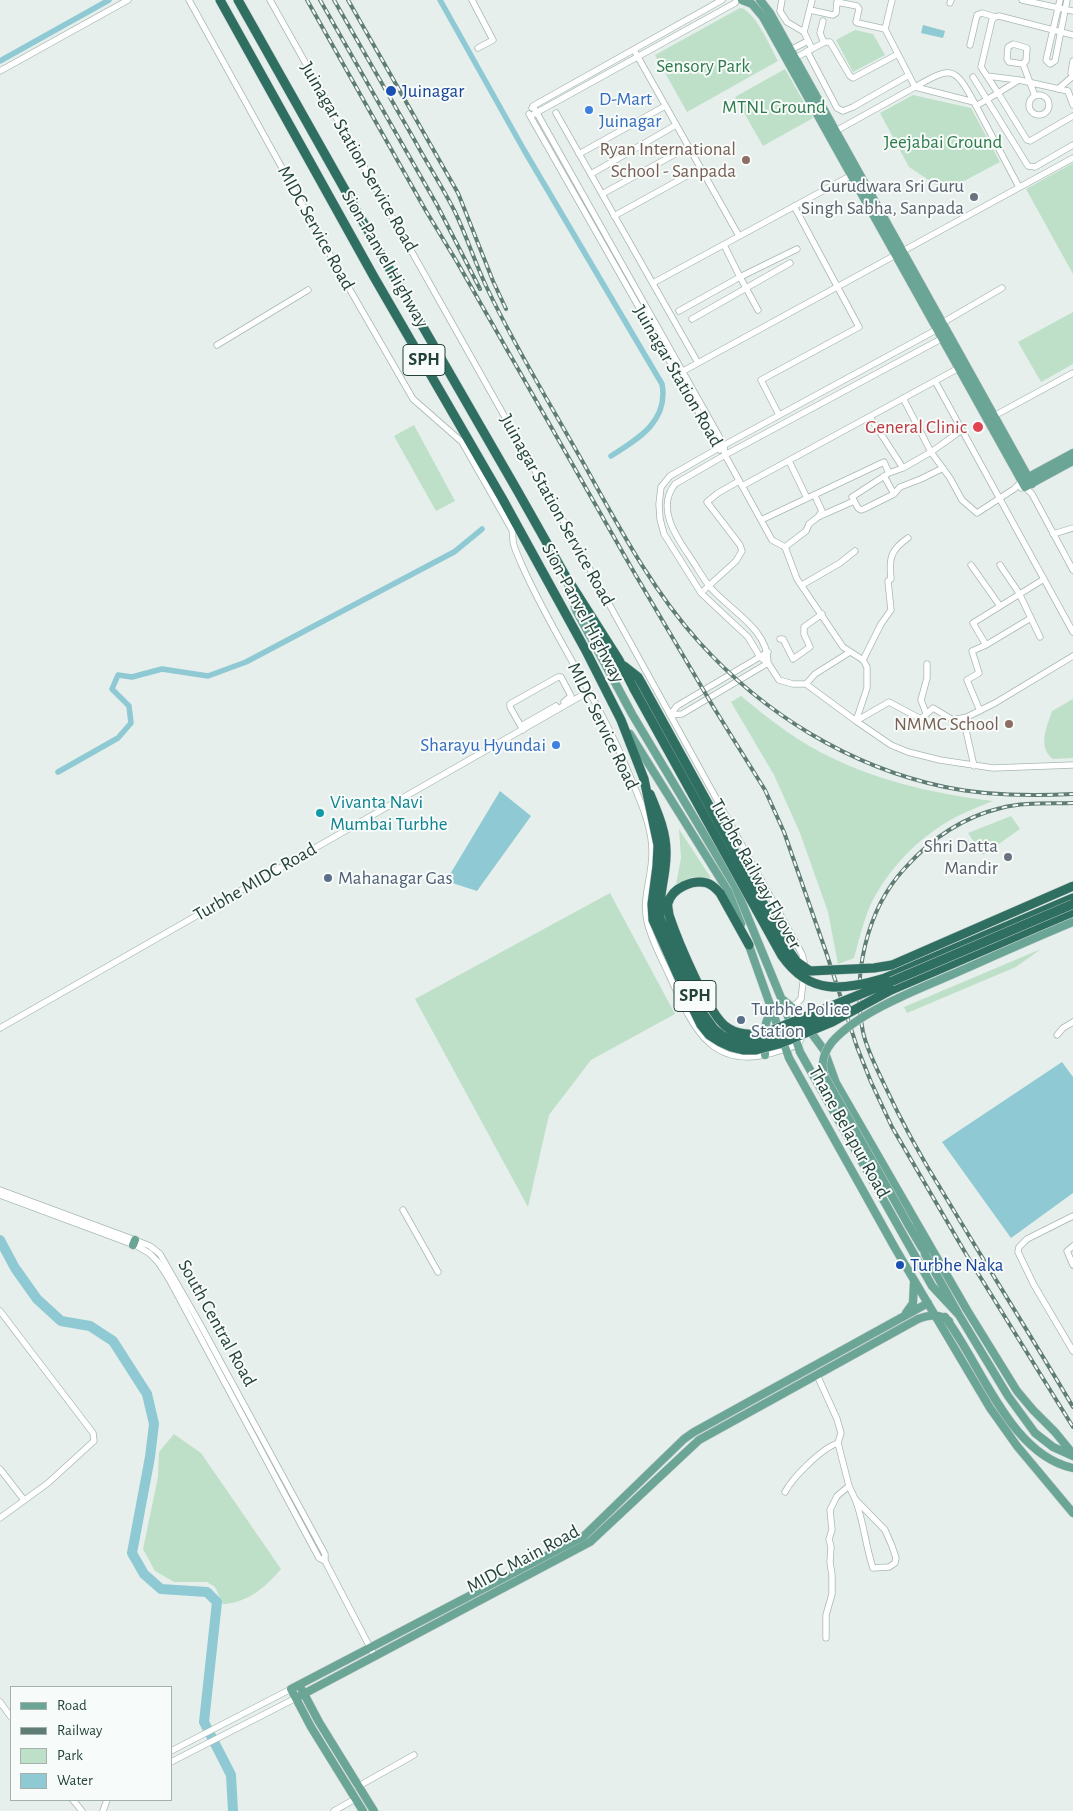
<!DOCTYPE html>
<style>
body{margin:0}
#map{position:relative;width:1073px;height:1811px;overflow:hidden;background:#e6efeb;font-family:"Alegreya Sans",sans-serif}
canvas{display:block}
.legend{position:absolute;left:10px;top:1686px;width:162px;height:115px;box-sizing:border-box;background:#f7fbf9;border:1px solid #a3b1ad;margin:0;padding:6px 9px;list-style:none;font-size:15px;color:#24423a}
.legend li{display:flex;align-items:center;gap:10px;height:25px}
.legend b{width:25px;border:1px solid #a3b1ad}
</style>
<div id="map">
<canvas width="1073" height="1811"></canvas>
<ul class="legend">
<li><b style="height:6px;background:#6aa596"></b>Road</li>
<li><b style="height:6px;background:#5f7d75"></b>Railway</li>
<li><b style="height:14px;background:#bfe0c8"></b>Park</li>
<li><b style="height:14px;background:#8ec9d4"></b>Water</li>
</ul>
</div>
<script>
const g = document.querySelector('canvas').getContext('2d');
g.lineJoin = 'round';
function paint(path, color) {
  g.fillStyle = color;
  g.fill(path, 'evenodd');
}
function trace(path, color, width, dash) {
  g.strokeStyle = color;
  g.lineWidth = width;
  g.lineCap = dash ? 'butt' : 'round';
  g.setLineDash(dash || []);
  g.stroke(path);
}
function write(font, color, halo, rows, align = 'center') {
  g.font = font + ' "Alegreya Sans",sans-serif';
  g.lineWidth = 4;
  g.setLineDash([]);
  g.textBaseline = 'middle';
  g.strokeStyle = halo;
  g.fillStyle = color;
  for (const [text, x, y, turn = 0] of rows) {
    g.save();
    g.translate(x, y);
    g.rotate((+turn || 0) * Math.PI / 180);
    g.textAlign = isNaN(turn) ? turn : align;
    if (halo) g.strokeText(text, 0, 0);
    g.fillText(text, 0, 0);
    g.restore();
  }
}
const green = new Path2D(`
 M740,8C754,9 771,48 778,61L687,112L655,55Z
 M855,30L873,34L885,55L853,72L836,40Z
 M785,69L813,118L763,146L735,97Z
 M913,95L971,108L1000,162L945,191L909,167L880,113Z
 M1073,163V274L1026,189Z
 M1073,312V364L1041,382L1018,342Z
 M414,425L455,501L436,511L394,436Z
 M741,696C756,708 770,720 786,731C847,774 920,792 993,801C978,807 962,813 947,822C915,841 886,872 870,906C863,923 859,940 854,958L838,964L828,912L800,833L774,775L731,702Z
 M1073,699V758L1053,759C1037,747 1047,727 1052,711Z
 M1011,816L1020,829L983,855L968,833Z
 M679,829L711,878L692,877L676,885L681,858Z
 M610,893L675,1014L591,1060L549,1115L528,1207L415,999Z
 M1041,949L1016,967L907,1013L904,1007Z
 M174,1434L201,1453L281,1569C266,1587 247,1603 223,1604L215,1587L207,1582H174L155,1571L143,1549L158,1477L159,1452Z`);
const water = new Path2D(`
 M923,25L945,31L943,38L921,33Z
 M500,791L531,816L477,891L446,881Z
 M1062,1062L1073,1077V1193L1011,1238L942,1142Z`);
const canal = new Path2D(`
 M440,0L524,150L662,384C669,421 638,439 611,456
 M0,61L109,0
 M58,772L118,738L131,723L129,706L112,689L118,675L132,677L162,669L208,676L246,662L454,552L482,529`);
const river = new Path2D(`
 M0,1240L15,1268L37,1299L61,1321L90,1326L113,1341L147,1394L154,1424L150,1457L132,1553L144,1574L161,1589L207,1592L217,1602L204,1722L231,1775L233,1811`);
const minor = new Path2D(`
 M189,0L338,269L413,399L462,442L512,530C513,534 513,537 513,541C514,548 518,556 521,563C552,635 600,700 629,774C639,798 653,827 652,854C652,876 642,898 647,921C651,940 662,959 670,977C694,1030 713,1075 782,1050C794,1046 801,1047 802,1033
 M270,0L555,506L802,954L805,966L801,999C794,1008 784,1011 773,1009
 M472,0L493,40L478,48
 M782,0L780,11L787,22L804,32
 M812,0L804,32L812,49
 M892,0L885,29L915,87C951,67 954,65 974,102
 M1022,0L1073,11
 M1060,0L1046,60L1050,64L1055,61L1067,0
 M950,3L951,0
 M810,10L833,15L836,13L837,2L857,6L859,9L856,22L858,23L885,29
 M823,21L820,33L824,43
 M1073,35L999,16L995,17L992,20L981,67L998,93L1019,80L1068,91L1073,105
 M1013,44L1027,48L1026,61L1023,64L1009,62L1007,59L1008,47Z
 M970,45L977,15L982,13L995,17
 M634,50L739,236
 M790,50L808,41
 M807,51L837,108L843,111L853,107L909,75
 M795,58L825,42H830L850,76L853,78L898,54
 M1073,61L1071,73L1073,76
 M1023,64L1035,96
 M0,71L128,0
 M987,76L1019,80
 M973,77L1028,166L1035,167L1073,145
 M1058,89L1073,76
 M1029 105a10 10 0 1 1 20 0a10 10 0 1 1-20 0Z
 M533,106L724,445L725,455L772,540L785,547L797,579L843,647L863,660L867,667V688L856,721
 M976,106L998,93L1027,140L1030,141L1073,116
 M532,108L533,106L722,0
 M556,113L698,363
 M529,114L720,450
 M534,114L735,3L737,0
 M834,132L915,87L974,102L1019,187
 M579,154L665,106
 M591,174L676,125
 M602,194L688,147
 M614,216L701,168
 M724,245L740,277L797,249
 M653,283L850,176
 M679,311L740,277L758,310
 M692,319L790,263
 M942,323L1002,288
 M941,330H936L717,449L670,476L661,487L659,504L660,519L664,534L701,593L748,637L760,657L768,663L779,680L793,684H806L856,721L891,745L908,752L940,760L993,768L1073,765
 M217,345L308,290
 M676,375L1073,158
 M935,381L1073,632
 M903,398L931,452L950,478L962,500L977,513L1014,489L1021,482
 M779,415L761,380L859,327L794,206
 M870,417L903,468L931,452L962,430
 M992,417L1073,373
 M789,461L807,498
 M903,468L889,473L852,497L858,508L861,510L864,509L894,494L900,487L921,479L943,468
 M884,476L894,494
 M742,486L957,369
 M1021,488L1025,487L1032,494L1073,570
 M818,517L854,501
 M761,520L884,462L889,473
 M1053,534L1073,528
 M785,547L806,531L809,524L818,517L822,511L815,496
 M971,565L1000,606
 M1000,565L1019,593L1040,637
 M802,585L840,563L855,551
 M701,593L736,561L742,551L740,545L707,502L718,493L739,481
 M780,639H783L793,659L810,647L804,634V627L822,614
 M986,645L1031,618
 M863,660L881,624L891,610L888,581L891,579C889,559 890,550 908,538
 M768,663C768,628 729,610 709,586C703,578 698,569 692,560C678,539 655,509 675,484L725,455L941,339L943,335
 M806,684L815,674L850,652
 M980,711L967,680L979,673L972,651L986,645L973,623L1044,579
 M926,713L921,700L927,678V664
 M670,715L677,706L768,652
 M670,715L682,714L768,663
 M856,721L889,702L919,718H922L933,708L953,720L967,717
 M521,726L556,706
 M523,730L510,707V704L558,677H561L571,696L564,702
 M974,766L965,726L967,717L995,703L1073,656
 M0,1028L588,692
 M1057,1035L1063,1028L1073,1022
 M0,1190L135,1240L150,1246L160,1254L199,1322L325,1554V1561L374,1655
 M0,1195L137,1246L149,1253L158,1262L169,1279L319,1558L325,1561
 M403,1210L438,1272
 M1073,1216L1027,1239L1019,1247L1018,1252L1034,1285L1073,1351
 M1073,1246L1067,1251L1073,1265
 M0,1311L93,1433L94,1441L48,1483L0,1518
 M817,1375L837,1419L841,1433L838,1443L849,1486L855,1499L885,1530L892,1546L896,1558L895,1563L889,1567L873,1568C865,1545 864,1521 855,1499
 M0,1469L24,1500
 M785,1492C793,1477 822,1448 838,1443
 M826,1638V1615L832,1594V1575L830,1562L831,1547L829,1539L832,1530L830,1510L837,1496L849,1486
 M0,1702L11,1717
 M171,1751L291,1689
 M171,1762L296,1698
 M357,1787L414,1755
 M73,1800L82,1811
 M103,1811L107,1800
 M334,1811L355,1799`);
const major = new Path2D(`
 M742,0L752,4L763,17L1025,487L1073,461
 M760,0L770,13L1032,484
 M1025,479L1073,453
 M568,584L576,610L632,714L735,886L784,1005L800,1052L932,1286L959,1315
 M630,734L728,891L741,924
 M747,940L789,1058L895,1248L990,1408L1017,1446L1073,1513
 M782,999L793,1008L824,1050L836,1083L967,1310L1017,1391L1033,1410L1055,1432L1073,1454
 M765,1055C765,1038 762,1023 773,1009
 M909,1226L922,1248
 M921,1234L925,1254L959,1315L1008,1396L1035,1433L1053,1447L1073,1456
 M133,1245L135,1240
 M906,1313L913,1303L914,1282
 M945,1317C981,1364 1010,1455 1073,1468
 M302,1690L319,1722L374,1811
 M296,1698L590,1542L699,1440L918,1319C928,1315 940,1313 949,1321
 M363,1811L311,1727L291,1689L584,1536L684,1439L694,1432L928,1303`);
const highway = new Path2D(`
 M220,0L374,277L502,498L585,649L621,720L644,779
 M238,0L389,268L517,490L565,575L619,660L634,689
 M624,666L638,677L642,684
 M720,893L749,945
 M885,978L1073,898
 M891,990L1073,912`);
const rail = new Path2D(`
 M307,0L426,211L457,262L635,574L714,708L765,790L784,832L826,952L857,1047L871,1082L892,1127L966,1254L1073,1427
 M320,0L437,205L480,289
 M334,0C361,47 388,94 415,141C428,165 443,188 455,212C467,237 475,263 487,288C516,349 552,407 585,466C619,527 652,590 699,642C764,714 850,767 945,787C987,796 1031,796 1073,794
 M348,0L458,193L493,281L506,309
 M1073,803C1049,804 1025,802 1001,808C963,817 931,839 905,868C866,910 852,976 863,1032C867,1050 876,1067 884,1084C902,1123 922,1159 945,1196C987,1266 1031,1336 1073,1407`);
const majorBridge = new Path2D(`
 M909,1226L825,1077C820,1065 824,1052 832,1042C857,1013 916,990 951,975C992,957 1032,939 1073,922`);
const highwayBridge = new Path2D(`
 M642,684L790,952L797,962L810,971L874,968L892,965L1073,886
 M634,689L782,956C810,996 843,990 885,978
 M644,779L658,845L657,866L652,904L653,920L687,996L701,1025L709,1035L720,1042L731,1047L743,1050H756L779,1044L832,1022L891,990
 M650,794C658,813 667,834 666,855C666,877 658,896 660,918L701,1011L714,1029L723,1036L744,1043L766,1042L847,1008
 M720,893C716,889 713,885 707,883C693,879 672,888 668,903C667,907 669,912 669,915C677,939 709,1017 728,1028C742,1037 758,1035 773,1030L888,983L1073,904`);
const markers = [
 [391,91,6,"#1a4fb4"],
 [589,110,5,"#3f7fe0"],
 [746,160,5,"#8d6e63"],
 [974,197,5,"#6b7280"],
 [978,427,6,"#e0444e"],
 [1009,724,5,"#8d6e63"],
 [556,745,5,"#3f7fe0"],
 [320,813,5,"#0f9aa8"],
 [1008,857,5,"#6b7280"],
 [328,878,5,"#5c6f8a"],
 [741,1020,5,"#5c6f8a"],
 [900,1265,5,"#1a4fb4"]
];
const shields = [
 [424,360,42],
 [695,996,42]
];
const shieldNames = [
 ["SPH",424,360],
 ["SPH",695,996]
];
const parkNames = [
 ["Sensory Park",703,66],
 ["MTNL Ground",774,107],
 ["Jeejabai Ground",943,142]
];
const transitNames = [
 ["Juinagar",402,91],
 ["Turbhe Naka",910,1265]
];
const shopNames = [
 ["D-Mart",599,99],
 ["Juinagar",599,121],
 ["Sharayu Hyundai",546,745,"right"]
];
const educationNames = [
 ["Ryan International",736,149],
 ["School - Sanpada",736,171],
 ["NMMC School",999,724]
];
const streetNames = [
 ["Juinagar Station Service Road",359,157,60],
 ["MIDC Service Road",316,228,61],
 ["Sion-Panvel Highway",385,259,60],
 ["Juinagar Station Road",678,376,60],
 ["Juinagar Station Service Road",557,510,61],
 ["Sion-Panvel Highway",583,613,62],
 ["MIDC Service Road",603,726,64],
 ["Turbhe Railway Flyover",756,874,61],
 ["Turbhe MIDC Road",255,882,-30],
 ["Thane Belapur Road",849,1132,61],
 ["South Central Road",217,1323,61],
 ["MIDC Main Road",523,1559,-28]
];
const worshipNames = [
 ["Gurudwara Sri Guru",964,186],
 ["Singh Sabha, Sanpada",964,208],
 ["Shri Datta",998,846],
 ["Mandir",998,868]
];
const healthNames = [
 ["General Clinic",967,427]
];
const cultureNames = [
 ["Vivanta Navi",330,802],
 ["Mumbai Turbhe",330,824]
];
const serviceNames = [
 ["Mahanagar Gas",338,878],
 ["Turbhe Police",751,1009],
 ["Station",751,1031]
];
paint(green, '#bfe0c8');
paint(water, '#8ec9d4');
trace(canal, '#8ec9d4', 5.5);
trace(river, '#8ec9d4', 10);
trace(minor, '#a8b8b2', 7);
trace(major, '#c2cac8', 9);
trace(highway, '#c2cac8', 10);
trace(minor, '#fff', 5.5);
trace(major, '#6aa596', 8);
trace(highway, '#2f6f62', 9);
trace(rail, '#5f7d75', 4);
trace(rail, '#f7fbf9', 2, [5.5]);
trace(majorBridge, '#c2cac8', 9, []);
trace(highwayBridge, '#c2cac8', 10, []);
trace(majorBridge, '#6aa596', 8);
trace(highwayBridge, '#2f6f62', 9);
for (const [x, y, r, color] of markers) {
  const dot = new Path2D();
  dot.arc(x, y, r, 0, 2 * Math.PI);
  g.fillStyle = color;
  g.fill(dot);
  trace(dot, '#f7fbf9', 2);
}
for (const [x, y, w] of shields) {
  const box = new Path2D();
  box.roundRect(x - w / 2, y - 15.5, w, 31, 4);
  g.fillStyle = '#f7fbf9';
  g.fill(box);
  trace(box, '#24423a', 1);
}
write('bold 18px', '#24423a', null, shieldNames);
write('19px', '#2d7a4b', '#f7fbf9', parkNames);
write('19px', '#164399', '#f7fbf9', transitNames, 'left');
write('19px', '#366cbe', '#f7fbf9', shopNames, 'left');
write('19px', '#785e54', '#f7fbf9', educationNames, 'right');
write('19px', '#24423a', '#f7fbf9', streetNames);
write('19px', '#5b616d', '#f7fbf9', worshipNames, 'right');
write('19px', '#be3a42', '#f7fbf9', healthNames, 'right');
write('19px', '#0d838f', '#f7fbf9', cultureNames, 'left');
write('19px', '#4e5e75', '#f7fbf9', serviceNames, 'left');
</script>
